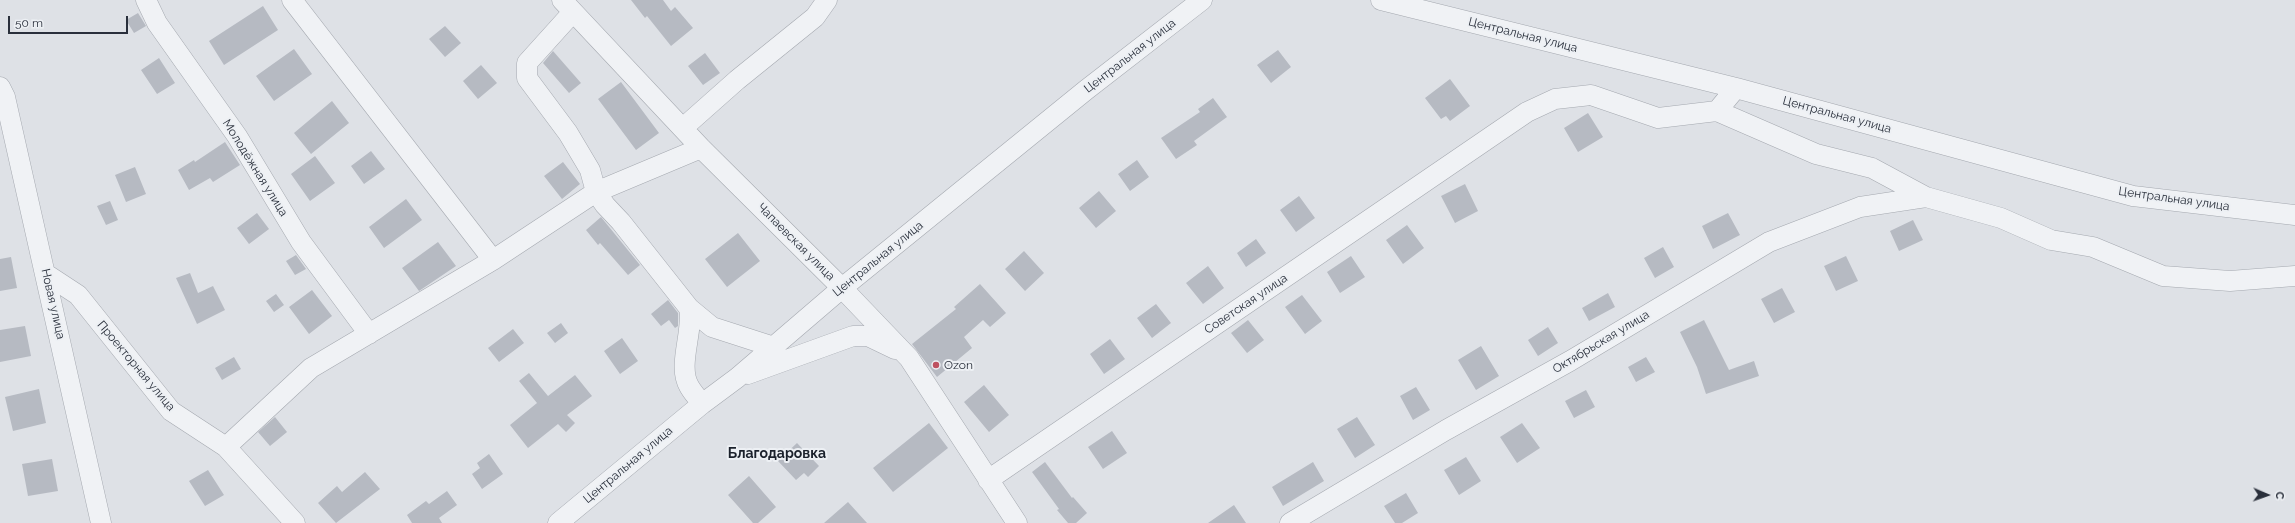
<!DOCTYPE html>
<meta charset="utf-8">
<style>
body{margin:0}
#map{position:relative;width:2295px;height:523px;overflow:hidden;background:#dee1e6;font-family:Raleway,sans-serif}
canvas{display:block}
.north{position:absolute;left:2247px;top:475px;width:40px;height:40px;-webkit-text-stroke:3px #edf0f4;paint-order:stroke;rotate:92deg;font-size:11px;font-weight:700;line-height:16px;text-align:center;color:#292f3b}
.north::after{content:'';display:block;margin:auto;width:14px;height:18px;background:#292f3b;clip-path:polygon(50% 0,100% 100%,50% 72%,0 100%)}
.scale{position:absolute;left:8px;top:16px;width:120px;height:18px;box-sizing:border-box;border:2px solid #292f3b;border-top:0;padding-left:5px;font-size:12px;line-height:14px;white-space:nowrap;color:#292f3b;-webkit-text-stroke:3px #edf0f4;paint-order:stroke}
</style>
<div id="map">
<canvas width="2295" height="523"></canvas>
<div class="north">С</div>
<div class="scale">50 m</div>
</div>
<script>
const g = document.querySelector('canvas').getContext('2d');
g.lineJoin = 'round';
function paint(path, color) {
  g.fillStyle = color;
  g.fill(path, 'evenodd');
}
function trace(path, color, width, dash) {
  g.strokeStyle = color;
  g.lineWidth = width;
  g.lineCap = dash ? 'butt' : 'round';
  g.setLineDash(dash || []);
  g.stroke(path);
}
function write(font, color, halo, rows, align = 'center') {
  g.font = font + ' Raleway,sans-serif';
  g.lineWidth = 4;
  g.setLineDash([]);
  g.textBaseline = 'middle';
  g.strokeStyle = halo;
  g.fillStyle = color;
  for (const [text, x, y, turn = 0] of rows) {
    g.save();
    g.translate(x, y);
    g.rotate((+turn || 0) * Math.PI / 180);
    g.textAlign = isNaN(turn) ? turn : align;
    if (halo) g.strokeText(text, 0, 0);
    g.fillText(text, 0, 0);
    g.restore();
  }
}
const building = new Path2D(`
 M631,0H663L671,11L675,7L693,28L671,46L647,16L645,18Z
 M263,6L278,30L224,65L209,41Z
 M138,13L146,26L134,33L126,20Z
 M445,26L461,43L445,57L429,39Z
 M294,49L312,74L274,101L256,76Z
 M1278,50L1291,67L1271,83L1257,65Z
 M553,51L581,83L569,93L543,63Z
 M705,53L720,73L703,85L688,66Z
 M159,58L175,83L157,94L141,70Z
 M481,65L497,83L478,99L463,81Z
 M1450,79L1470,106L1450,121L1446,116L1441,119L1425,98Z
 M621,82L659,133L636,150L598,99Z
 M1213,98L1227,117L1194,141L1197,145L1176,159L1161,138L1200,112L1198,109Z
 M332,101L349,123L311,154L294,133Z
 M1588,113L1603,137L1578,152L1564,128Z
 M225,142L240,165L213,182L210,178L189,190L178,170L194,160L195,162Z
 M371,151L385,169L364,184L351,166Z
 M315,156L335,183L310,201L291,174Z
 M1137,160L1149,177L1130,191L1118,174Z
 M563,162L580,184L562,199L544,176Z
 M135,167L146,194L126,202L115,175Z
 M1465,184L1478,211L1455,223L1441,196Z
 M1099,191L1116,211L1096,228L1079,208Z
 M1299,196L1315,218L1296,232L1280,210Z
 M406,199L422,220L384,248L369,227Z
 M110,201L118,220L106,225L97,206Z
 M257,213L269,229L249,244L237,228Z
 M1728,213L1740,235L1713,249L1702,226Z
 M601,217L640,265L628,275L600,243L598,245L586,230Z
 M1913,220L1923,240L1899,251L1890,231Z
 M1407,225L1424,248L1403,264L1386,240Z
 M738,233L760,261L727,287L705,259Z
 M1256,239L1266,253L1246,267L1237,253Z
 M438,242L456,266L419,291L402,268Z
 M1663,247L1674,267L1655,278L1644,258Z
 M1024,251L1044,273L1025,291L1005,269Z
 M296,255L306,269L295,275L286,261Z
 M1351,256L1365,277L1340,293L1327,272Z
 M1846,256L1858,281L1836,291L1824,266Z
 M11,257L17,288L0,291V259Z
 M1208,266L1224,288L1203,304L1186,283Z
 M190,273L198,293L213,286L225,310L197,324L176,278Z
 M980,284L1006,313L990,327L983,320L964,337L972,348L937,377L912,344L956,309L954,307Z
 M1782,288L1795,312L1774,323L1761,299Z
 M312,290L332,316L309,334L289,307Z
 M1608,293L1615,307L1589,321L1582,308Z
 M276,294L284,305L274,312L266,301Z
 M1302,295L1322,321L1305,334L1285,307Z
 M668,300L678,313V326L675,328L669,320L661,326L651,314Z
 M1156,304L1171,323L1152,338L1137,318Z
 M1248,320L1264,340L1247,353L1231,333Z
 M1704,320L1729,370L1754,361L1759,376L1706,394L1697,367L1680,332Z
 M561,323L568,333L555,343L547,333Z
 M25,326L31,356L0,362V330Z
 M1548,327L1558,343L1538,356L1528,340Z
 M513,329L524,343L499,362L488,348Z
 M622,338L638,361L620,374L604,351Z
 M1110,339L1125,359L1104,374L1090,354Z
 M1481,346L1499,376L1476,390L1458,360Z
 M234,357L241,369L222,380L215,368Z
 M1646,357L1655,372L1636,382L1628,367Z
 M529,373L548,396L575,375L592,396L567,415L575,423L566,432L558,424L528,448L510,425L537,403L519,381Z
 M984,385L1009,415L989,432L964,402Z
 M1416,387L1430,410L1413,420L1400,396Z
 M39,389L46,423L13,431L5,397Z
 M1586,390L1595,407L1574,418L1565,401Z
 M275,417L287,432L270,446L258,432Z
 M1357,417L1375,445L1355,458L1337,429Z
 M929,423L948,448L893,492L873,468Z
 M1522,423L1540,448L1517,463L1500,437Z
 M1112,431L1127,453L1103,469L1088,447Z
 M797,443L819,466L808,477L804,473L796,480L778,461Z
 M489,454L503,474L482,489L472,474L480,468L477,463Z
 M1466,457L1481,481L1459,495L1444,470Z
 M52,459L58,491L28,496L22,464Z
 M1045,462L1072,498L1073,497L1087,513L1076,523H1068L1057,510L1059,509L1032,472Z
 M1313,462L1324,481L1283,506L1272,487Z
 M208,470L224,495L205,506L189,481Z
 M365,472L380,489L336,523L318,503L337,486L342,492Z
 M749,476L776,507L758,523H753L728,495Z
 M447,491L457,505L439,518L442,523H412L407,515L426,501L429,504Z
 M1406,493L1418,513L1402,523H1395L1384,506Z
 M848,502L867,523H824Z
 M1234,505L1246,523H1208Z`);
const minor = new Path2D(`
 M146,0L157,23L237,136L301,242L369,334
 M292,0L493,260
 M562,0L701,148L842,288L909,358L1017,523
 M1381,0L1736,88L2133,196L2295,215
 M573,12L527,63V78L568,133L590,170L596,192L605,205L621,222L689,308L712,327L774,347
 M0,87L5,97L101,523
 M1717,111L1816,154L1872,168L1926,197L2001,218L2051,240L2093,247L2163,276L2230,281L2295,276
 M684,127L737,80L815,17L827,0
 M46,274L78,295L171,411L226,447L295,523
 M689,308C694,331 677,365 689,386C692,392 698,398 702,404
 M748,374L853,336H868L895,349
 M226,447L311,368L493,260L596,192L701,148
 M988,480L1527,112L1555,99L1591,95L1658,118L1717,111L1736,88
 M558,523L702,404L737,378L842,288L1086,90L1202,0
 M1290,523L1446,430L1570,361L1769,242L1860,207L1926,197`);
const markers = [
 [936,365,4,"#be5160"]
];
const streetNames = [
 ["Центральная улица",1523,35,14],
 ["Центральная улица",1130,56,-38],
 ["Центральная улица",1837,115,15],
 ["Молодёжная улица",255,168,58],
 ["Центральная улица",2174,199,8],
 ["Чапаевская улица",796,242,45],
 ["Центральная улица",878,259,-39],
 ["Новая улица",53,304,77],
 ["Советская улица",1246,304,-34],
 ["Октябрьская улица",1601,342,-31],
 ["Проекторная улица",136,366,50],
 ["Центральная улица",628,465,-40]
];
const poiNames = [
 ["Ozon",944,365]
];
const quarterNames = [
 ["Благодаровка",777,454]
];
paint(building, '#b6bac2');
trace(minor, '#a4a8af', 21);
trace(minor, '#f0f2f5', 20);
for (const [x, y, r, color] of markers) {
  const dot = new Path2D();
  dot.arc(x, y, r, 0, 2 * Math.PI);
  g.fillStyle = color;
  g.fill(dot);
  trace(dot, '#edf0f4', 1.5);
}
write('12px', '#292f3b', '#edf0f4', streetNames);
write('12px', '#292f3b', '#edf0f4', poiNames, 'left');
write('bold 14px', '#1b212c', '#edf0f4', quarterNames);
</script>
